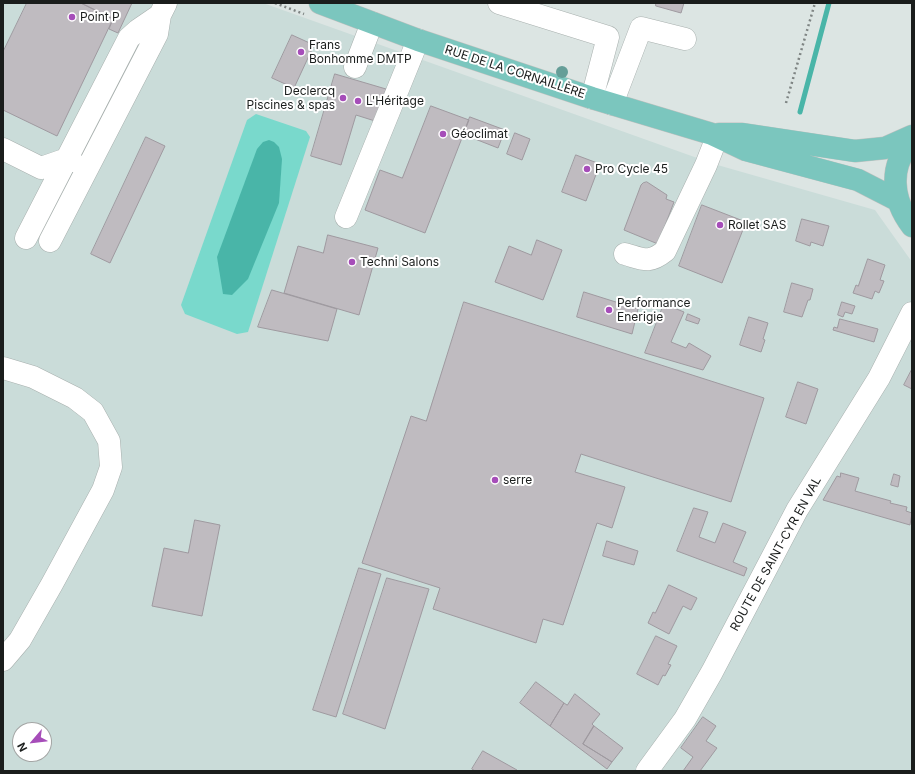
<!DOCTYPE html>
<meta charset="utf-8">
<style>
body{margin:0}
#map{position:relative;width:915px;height:774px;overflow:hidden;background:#dce5e3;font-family:Inter,sans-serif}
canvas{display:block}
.frame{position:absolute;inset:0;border:4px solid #1a1d1c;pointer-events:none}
.north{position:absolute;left:12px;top:722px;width:40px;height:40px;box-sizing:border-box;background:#fff;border:1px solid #a3a5a4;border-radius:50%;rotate:242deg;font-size:11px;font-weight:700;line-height:16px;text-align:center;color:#1a1d1c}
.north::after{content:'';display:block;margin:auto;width:14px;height:18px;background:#a64db9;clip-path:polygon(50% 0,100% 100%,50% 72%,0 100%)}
</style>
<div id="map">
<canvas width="915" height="774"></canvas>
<div class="frame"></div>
<div class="north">N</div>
</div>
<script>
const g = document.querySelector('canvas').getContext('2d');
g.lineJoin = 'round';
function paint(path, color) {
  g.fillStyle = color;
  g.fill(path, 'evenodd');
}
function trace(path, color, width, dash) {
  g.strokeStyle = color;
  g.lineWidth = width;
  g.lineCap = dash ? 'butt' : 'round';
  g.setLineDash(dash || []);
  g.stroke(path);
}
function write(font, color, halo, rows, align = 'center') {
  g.font = font + ' Inter,sans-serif';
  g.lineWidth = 4;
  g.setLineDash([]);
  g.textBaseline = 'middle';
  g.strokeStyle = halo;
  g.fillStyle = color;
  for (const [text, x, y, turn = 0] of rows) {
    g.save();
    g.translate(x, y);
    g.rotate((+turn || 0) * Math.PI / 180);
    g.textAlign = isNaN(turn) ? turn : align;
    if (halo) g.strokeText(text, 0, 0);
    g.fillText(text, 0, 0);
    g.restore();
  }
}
const built = new Path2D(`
 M3,3H263L714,164L875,210L912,262V771H3ZM20,730H44V754H20Z`);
const green = new Path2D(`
 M256,114L306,131L310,137L248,332L237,334L185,314L181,305L247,120Z`);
const water = new Path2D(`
 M269,140L274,142L279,147L282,159L279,203L248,279L232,295L223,294L217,257L257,149L263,142Z`);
const stream = new Path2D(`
 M800,112L829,3`);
const building = new Path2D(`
 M27,3H81L113,19L57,136L3,110V52Z
 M81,3H132L118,33L109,29L113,19Z
 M656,3H684L681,13L656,6Z
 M292,35L314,45L294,88L272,78Z
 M311,53L318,55L316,62L309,60Z
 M335,74L386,89L375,121L356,115L341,165L311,156Z
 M431,106L469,120L425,233L365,210L380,170L402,178Z
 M470,117L505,130L498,148L475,139L476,137L464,133Z
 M515,133L530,139L522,160L507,154Z
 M146,137L165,146L110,263L91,254Z
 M576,155L600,164L586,201L562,192Z
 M647,182L667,195L666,199L674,202L658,244L624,230L641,185L643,183Z
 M702,205L746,222L722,283L679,266Z
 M802,219L829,226L823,246L811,242L810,246L796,241Z
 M328,235L378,248L359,315L284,293L298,246L323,253Z
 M537,240L562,250L543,300L495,282L509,246L531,255Z
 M868,259L885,265L880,280L884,281L879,293L875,291L872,299L853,293L856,285L858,286Z
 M792,283L813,289L810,300H808L802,317L784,312Z
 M272,290L337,309L328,341L258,327Z
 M584,292L638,309L632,334L577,317Z
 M464,302L764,398L731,502L581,454L575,472L625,487L612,528L597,523L563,625L543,619L536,643L433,609L440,588L362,563L411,416L426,421Z
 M842,302L855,306L852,314L845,312L843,317L838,315Z
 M664,304L684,312L671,342L686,348L689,343L711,356L703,370L645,353Z
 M688,314L700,319L698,324L686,320Z
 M749,317L768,323L763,339L765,340L761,352L740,345Z
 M840,319L878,329L874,342L833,330L834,327L837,328Z
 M912,369V389L904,385Z
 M798,382L818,389L806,424L786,417Z
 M841,473L859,478L855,491L891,501L890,503L907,507L906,511L912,513L910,525L823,500L837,476L840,477Z
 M894,474L900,476L898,487L891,485Z
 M694,508L708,512L699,537L715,543L723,523L746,532L733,562L747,568L744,576L677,551Z
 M195,520L220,525L202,616L152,606L164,548L188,553Z
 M607,541L638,551L634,565L603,556Z
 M359,568L381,574L336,717L313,710Z
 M387,578L429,589L385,729L343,714Z
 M669,585L697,598L691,610L683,606L669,634L648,623L653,612L655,613Z
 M656,636L677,646L668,664L671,665L665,676L663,675L658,685L637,674Z
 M536,682L564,703L550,726L520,703Z
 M575,694L600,714L592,724L594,726L583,744L612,762L607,769L550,726L564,703L567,705Z
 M703,717L716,726L706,741L717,748L700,771H683L693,757L681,748Z
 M594,726L623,748L612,762L583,744Z
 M483,751L517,770L516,771H475L472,769Z`);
const path = new Path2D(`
 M275,3L304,14
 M786,103L815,3`);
const minor = new Path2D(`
 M499,3L608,37L592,98
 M355,67L372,23
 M612,104L641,28L685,39
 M3,149L41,168L67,159L72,161
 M346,217L418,40
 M26,238L129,38L138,30L160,15
 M50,241L157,34L160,15L166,3
 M625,254C643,259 649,264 665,251L706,165L717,137
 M3,368L33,377L75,398L93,412L109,441L111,467L103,490L52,584L20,640L3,660
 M647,771L685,719L712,672L797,510L879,378L912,313`);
const major = new Path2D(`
 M320,3L418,40L592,98L712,134L746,150L858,180L897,200
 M719,134H742L855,151L885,148L912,136
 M912,141C888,166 892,200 912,226`);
const trees = [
 [562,72]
];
const markers = [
 [72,17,4,"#a64db9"],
 [301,52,4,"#a64db9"],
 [343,98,4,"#a64db9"],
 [358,101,4,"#a64db9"],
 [443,134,4,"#a64db9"],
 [587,169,4,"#a64db9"],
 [720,225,4,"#a64db9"],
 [352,262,4,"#a64db9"],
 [609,310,4,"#a64db9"],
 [495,480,4,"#a64db9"]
];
const poiNames = [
 ["Point P",80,17],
 ["Frans",309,45],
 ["Bonhomme DMTP",309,59],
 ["Declercq",335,91,"right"],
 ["Piscines & spas",335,105,"right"],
 ["L'Héritage",366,101],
 ["Géoclimat",451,134],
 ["Pro Cycle 45",595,169],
 ["Rollet SAS",728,225],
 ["Techni Salons",360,262],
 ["Performance",617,303],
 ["Enerigie",617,317],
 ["serre",503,480]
];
const streetNames = [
 ["RUE DE LA CORNAILLÈRE",515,72,18],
 ["ROUTE DE SAINT-CYR EN VAL",776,554,-61]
];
paint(built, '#cadcd9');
paint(green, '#79d9cc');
paint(water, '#49b5a8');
trace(stream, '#49b5a8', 5);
paint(building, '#bfbbc0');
trace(building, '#9f9aa0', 1);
trace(minor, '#a8b0ae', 23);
trace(major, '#bfc0bf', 23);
trace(path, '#7e8483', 2.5, [2, 3]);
trace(minor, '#fff', 22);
trace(major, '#7bc6be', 22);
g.fillStyle = '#659e98';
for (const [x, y] of trees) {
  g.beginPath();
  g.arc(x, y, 6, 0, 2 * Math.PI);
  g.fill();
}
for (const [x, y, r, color] of markers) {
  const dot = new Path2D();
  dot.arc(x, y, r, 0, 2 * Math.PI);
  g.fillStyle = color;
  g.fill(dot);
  trace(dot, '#fff', 1.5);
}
write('12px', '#1a1d1c', '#fff', poiNames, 'left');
write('12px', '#1a1d1c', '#fff', streetNames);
</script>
